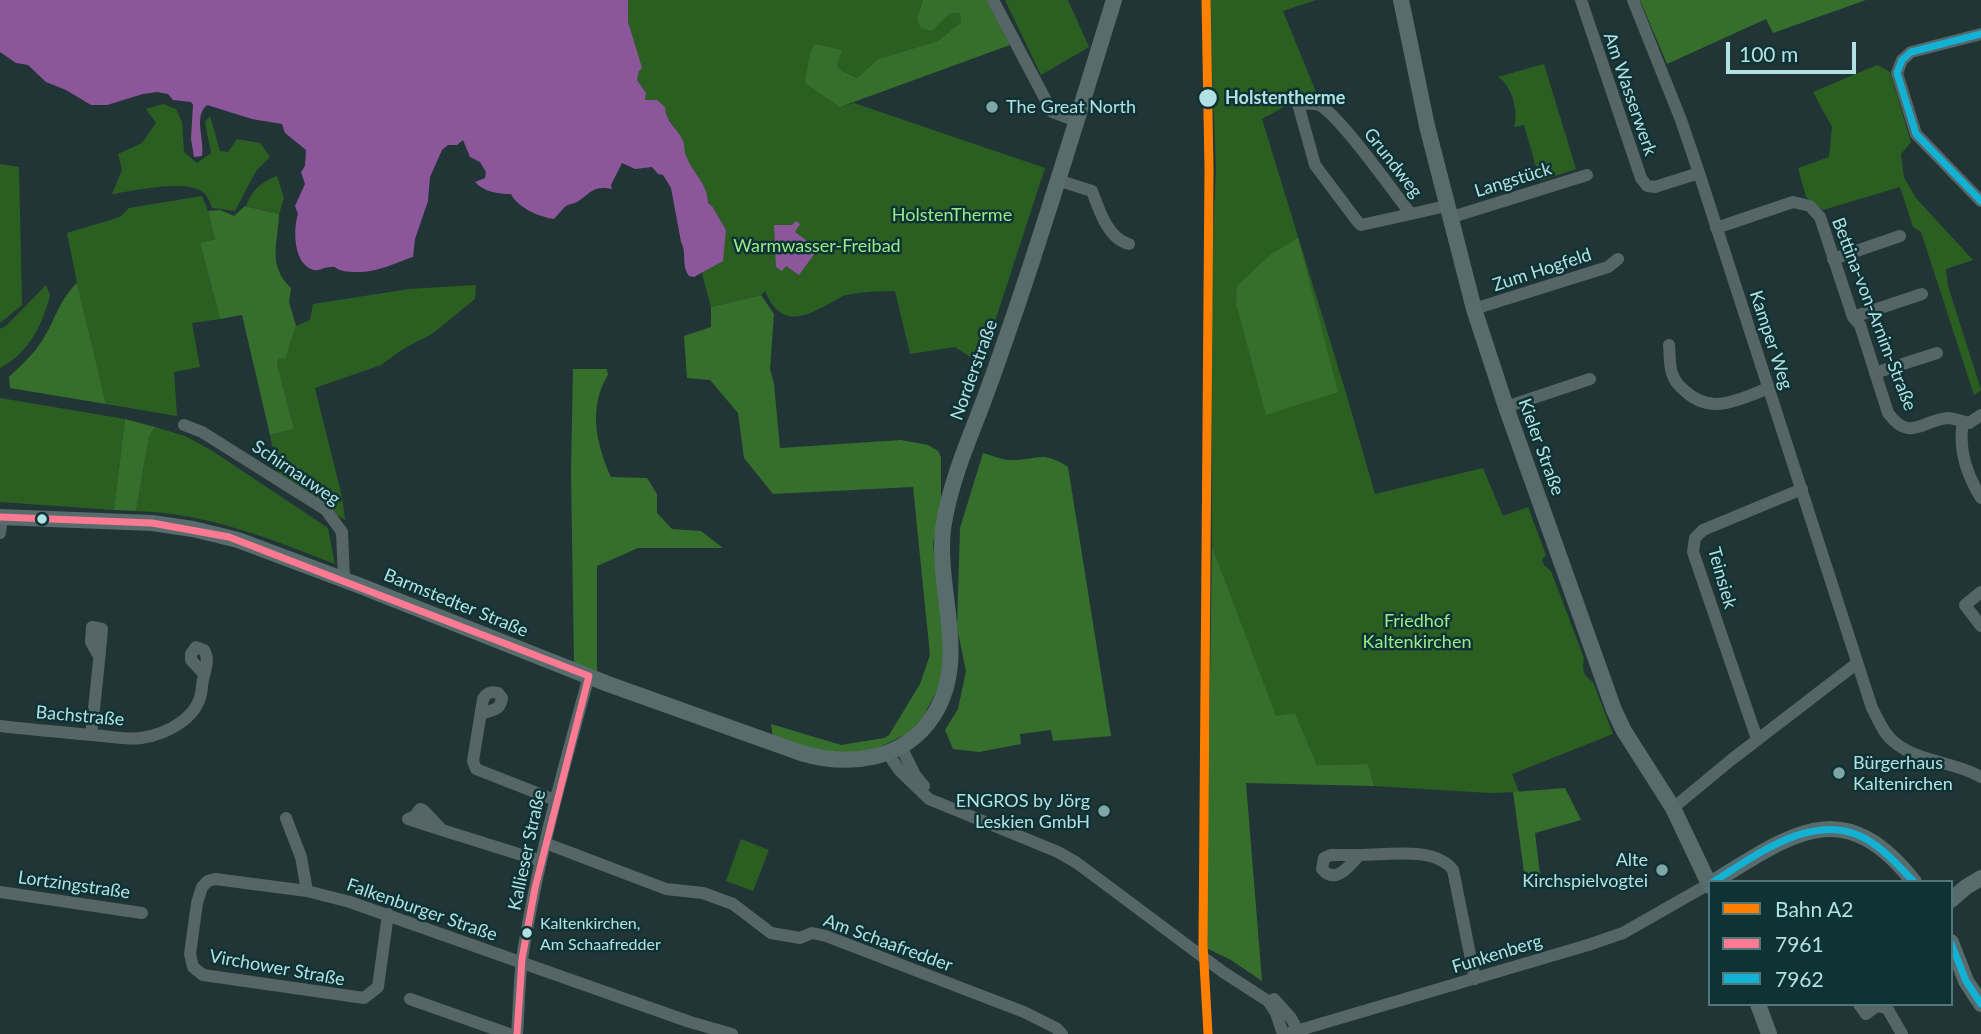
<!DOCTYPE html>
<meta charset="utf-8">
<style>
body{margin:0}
#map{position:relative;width:1981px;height:1034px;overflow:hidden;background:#223536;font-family:Lato,sans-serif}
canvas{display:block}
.legend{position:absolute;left:1708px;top:880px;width:245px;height:126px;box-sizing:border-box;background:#0f3234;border:2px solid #50787a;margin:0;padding:9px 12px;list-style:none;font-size:21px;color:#b1e1e3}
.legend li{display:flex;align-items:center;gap:14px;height:35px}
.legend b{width:35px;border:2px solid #50787a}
.scale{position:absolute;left:1726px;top:42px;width:130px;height:32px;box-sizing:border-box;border:4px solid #b1e1e3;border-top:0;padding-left:9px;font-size:21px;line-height:24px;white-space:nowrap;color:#b1e1e3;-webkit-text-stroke:5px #0f3234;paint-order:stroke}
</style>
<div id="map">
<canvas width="1981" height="1034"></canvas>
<ul class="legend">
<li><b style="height:9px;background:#ff8000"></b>Bahn A2</li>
<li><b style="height:9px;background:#fe7a93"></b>7961</li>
<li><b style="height:9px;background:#13b2d5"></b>7962</li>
</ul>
<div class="scale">100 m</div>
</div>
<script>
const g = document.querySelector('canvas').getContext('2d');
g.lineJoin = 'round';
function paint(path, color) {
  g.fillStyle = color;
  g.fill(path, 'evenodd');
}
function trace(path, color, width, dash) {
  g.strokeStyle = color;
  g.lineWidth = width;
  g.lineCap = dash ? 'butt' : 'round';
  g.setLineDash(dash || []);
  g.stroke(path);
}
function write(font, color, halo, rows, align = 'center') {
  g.font = font + ' Lato,sans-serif';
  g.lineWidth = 5;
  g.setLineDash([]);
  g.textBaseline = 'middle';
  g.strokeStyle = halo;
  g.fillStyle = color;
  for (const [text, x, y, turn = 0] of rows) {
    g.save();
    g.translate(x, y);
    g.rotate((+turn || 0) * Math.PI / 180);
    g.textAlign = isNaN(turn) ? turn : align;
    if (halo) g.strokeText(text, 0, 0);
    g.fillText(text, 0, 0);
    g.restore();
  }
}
const green = new Path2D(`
 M628,0H923L917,18L931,31L949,14L960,13L961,22L938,41L878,59L857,78L840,70L837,64L841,51L815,44L840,107L854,103L1045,168L981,364L955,347L910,354L895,291C882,291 851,292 841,297C812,313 783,334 765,291L761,295L711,307L702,274L705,270L715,265L726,230L712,206L708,203C708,186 695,173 687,160C680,148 679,132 670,121C663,113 652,107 644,100L646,93L637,80L639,71L628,22Z
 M1005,0H1068L1089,47L1041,75Z
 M1209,0H1316L1283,11L1318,97L1293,102L1262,119L1346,393L1375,494L1483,468L1503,516L1528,507L1546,555L1542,560L1544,565L1551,571L1584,658C1582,670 1583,676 1593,682L1613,734L1512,774L1519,792L1490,793L1374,786L1368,764L1317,765L1295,713L1276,717L1212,546L1211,281L1216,168Z
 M1544,64L1576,169L1540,181L1524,125L1514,127C1519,113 1512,85 1498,77Z
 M1877,65L1890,72L1911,142L1901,154L1904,177L1915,197L1973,260L1946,269L1948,286L1981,390L1974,395L1921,232L1913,227L1900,187L1823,210L1806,197L1798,168L1829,157L1832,127L1813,92Z
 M163,104L176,109L182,122L184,152L197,163L211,153L205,122L210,116L220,151L228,152L237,139L260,143L270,157L256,171L235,211L212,208C210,203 208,196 204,193C188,178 133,191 112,194L122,170L118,154L142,143L156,123L146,109Z
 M0,164L19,167L22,305L0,323Z
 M277,176L284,198L279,214L246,206C252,190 261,182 277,176Z
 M202,196L208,211L215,239L200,243L220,319L192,323L200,367L174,372L177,416L106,404L77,283L67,233L120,217L129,208Z
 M46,285L50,295C43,324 28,354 0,368V329L7,325Z
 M476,285L475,299L432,334L403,349L381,365L315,388L342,497L345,520L279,476L270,435L294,429L277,364L279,358H285L296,326L310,320L313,304L409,289Z
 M0,398L125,419L114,510L0,502Z
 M155,427L185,436L211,450L328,528L335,564C271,539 207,513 136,511L149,437Z
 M741,839L769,850L753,891L726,881Z`);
const forest = new Path2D(`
 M923,0H987L1010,45L840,107L805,83L810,53L815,44L842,50L837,64L840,70L857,78L878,59L938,41L961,22L960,13L949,14L932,31L921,28L917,18Z
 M1640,0H1866L1773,33L1766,19L1667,64Z
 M245,206L279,214C278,244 267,265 291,288L289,302L296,326L285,359L279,358L277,364L294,429L270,435L242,315L220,319L200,243L215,239L208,211L220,210L234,216Z
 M1298,238L1338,392L1266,415L1236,303L1237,286L1270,255Z
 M77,283L106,404L10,388L9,377C19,367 31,357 39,345C55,323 57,302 77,283Z
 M761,295L774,314L770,369L774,384L780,448L901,440L928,445L938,451L941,457V508L933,544L945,651L944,670L936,692L923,717L908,733L870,752L826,753L773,737L771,724L841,745L884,738L889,735L920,684L930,655L913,487L773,494L744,458L738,413L710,380L687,378L684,336L711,327V307Z
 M573,369H607L608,375C588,407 596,444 611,477L647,478L657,494V513L672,529L701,531L723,548H638L597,566V671L574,664L571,473Z
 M125,419L155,427L149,437L136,511L114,510Z
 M983,453C991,455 1001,460 1010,460C1038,461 1040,449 1068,467L1111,736L1053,741L1051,730L1020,734L1021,744L979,752L953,749L945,730L958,709L966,671L957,628L960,528Z
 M1212,546L1276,716L1295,713L1317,765L1368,764L1374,786L1246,783L1262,981L1231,960L1206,948Z
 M1565,788L1581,820L1535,833L1540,874L1525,879L1513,792Z`);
const water = new Path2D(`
 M0,0H628V22L642,68L639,71L637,80L646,93L645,100H657L665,107C665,121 678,129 683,141C685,146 684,153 687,158C693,173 708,184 708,203L712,206L726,230L723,261L694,277L689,276C681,266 687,252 681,242L671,188L663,175L658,174L652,167L635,169L622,163L611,185L612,189C592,185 590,194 577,202C573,204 569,204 566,206C562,209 558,215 554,219C539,217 517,207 511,194C498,194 484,192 475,182L485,178L486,172L480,162L470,157L463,140L457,145H448L442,150L430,177L428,201L415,239L413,257C397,262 378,272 361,272C355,272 345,272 340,270C333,267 337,266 330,267C324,267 320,271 314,270C293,265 293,229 298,214L295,206L305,184L301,172L305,166L306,150L285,133L282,124L252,119L207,105C193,116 205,141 202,156L194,157L191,139L193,105L191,102L173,100L168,94L157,92L143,94L107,105H91L66,90L46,82L28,65L16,63L0,52Z
 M796,221L800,224L795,232L818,249L799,275L786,266L782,271L776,267L774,225H792Z`);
const minor = new Path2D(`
 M993,0L1052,112L1076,121
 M1581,0L1641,178L1647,186L1655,187L1699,173
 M1633,0L1681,120L1699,173L1872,708C1878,719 1883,733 1893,741C1918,763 1954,761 1981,777
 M1981,34L1911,52L1902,60L1897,73L1916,134L1981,201
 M1057,180L1092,191C1099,210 1108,239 1129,244
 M1411,214L1361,225L1357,221L1315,165L1298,104C1304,104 1314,103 1319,105C1339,114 1394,193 1411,214L1446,206
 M1449,218L1587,175
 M1716,228L1793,202L1810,206L1820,217L1853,317L1860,325L1888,413C1910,443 1922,420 1948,418C1954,418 1963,422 1969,423L1981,415
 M1833,259L1900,236
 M1474,309L1608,267L1618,259
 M1853,317L1922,294
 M1669,345C1670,354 1669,365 1672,373C1674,380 1680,387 1685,391C1712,416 1739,399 1769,388
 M1875,373L1937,353
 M1506,407L1590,379
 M1963,422C1958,448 1967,475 1981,498
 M184,425L202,432L326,510L342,532L344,579
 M0,533L2,517
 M1981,592L1965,605L1981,626
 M481,714C492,709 500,712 502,698L498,693C491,691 487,692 483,699L473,761L476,769L555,800
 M0,726C34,730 69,733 103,736C115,737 129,740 141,738C168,734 201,717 202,686C203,673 211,662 204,650L196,647L191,654V660L203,673
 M91,735C95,700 99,664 102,629L92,627L91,642L99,656
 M1757,739L1693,552L1695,538L1703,530L1802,489
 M901,747L915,775L924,786
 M888,754L900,771L929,799L1058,852L1077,863L1223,972L1268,1001L1276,1013L1283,1034
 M1673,808L1731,760L1856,664
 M286,818L301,857L307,891
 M442,830L408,819L415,816L420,809L423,810L442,830L541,861
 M545,843L666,889L703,893L733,904L771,933L800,938L812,933L826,936L1024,1012L1056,1028L1062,1034
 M1359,855H1331L1324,858L1322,869C1335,885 1350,866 1359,855C1387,855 1435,846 1453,870L1475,979
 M0,892L142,913
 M388,914L378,987L364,998L203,975L193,967L190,954L197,903L202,887L208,881L215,879L307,891L350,902L690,1022L732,1034
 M410,999L509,1034
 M1274,999L1291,1018L1298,1031
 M1859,1004L1866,1014L1877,1006L1887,1008L1902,1034
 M517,1034C519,1009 519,984 522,959C537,863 563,770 589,676
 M1286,1034L1588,945L1623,933L1709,884`);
const major = new Path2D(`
 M1401,0L1427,126L1474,309L1506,407L1614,710L1624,731L1673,808L1710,886
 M0,517L152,523L193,529L238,540L358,585L608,684L801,753C848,767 904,761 933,716C970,659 936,592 943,529C949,488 964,451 979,413C991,382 1002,350 1013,318C1049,213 1081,106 1114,0
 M1713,882C1792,834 1843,792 1914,882
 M1951,900L1966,887L1981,878
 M1951,942L1966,981L1981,1004
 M1758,1004L1769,1034`);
const bus1 = new Path2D(`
 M0,517L152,523L229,537L589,676L535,888L522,959L517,1034`);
const bus2 = new Path2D(`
 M1981,34L1911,52L1902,60L1897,73L1916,134L1981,201
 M1713,882C1755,856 1815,809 1866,839C1885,850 1899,866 1914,882
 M1951,943L1966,981L1981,1004`);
const rail1 = new Path2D(`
 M1206,0L1209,169L1203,945L1208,1034`);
const markers = [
 [1208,98,10,"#b1e1e3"],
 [992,107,7,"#7fa5a6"],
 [42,519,6,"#b1e1e3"],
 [1839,773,7,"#7fa5a6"],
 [1104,811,7,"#7fa5a6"],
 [1662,870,7,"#7fa5a6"],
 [527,933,6,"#b1e1e3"]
];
const busNames = [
 ["Kaltenkirchen,",540,924],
 ["Am Schaafredder",540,945]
];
const streetNames = [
 ["Am Wasserwerk",1630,94,71],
 ["Grundweg",1393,163,52],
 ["Langstück",1513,180,-17],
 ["Zum Hogfeld",1542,270,-18],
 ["Bettina-von-Arnim-Straße",1874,314,69],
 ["Kamper Weg",1771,340,72],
 ["Norderstraße",974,370,-70],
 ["Kieler Straße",1541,447,70],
 ["Schirnauweg",296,473,34],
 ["Teinsiek",1722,578,74],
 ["Barmstedter Straße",456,603,22],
 ["Bachstraße",80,716,5],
 ["Kallieser Straße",527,850,-78],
 ["Lortzingstraße",74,885,8],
 ["Falkenburger Straße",422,910,19],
 ["Am Schaafredder",888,943,20],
 ["Funkenberg",1497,954,-17],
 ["Virchower Straße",277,968,10]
];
const stopNames = [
 ["Holstentherme",1225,98]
];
const poiNames = [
 ["The Great North",1006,107],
 ["Bürgerhaus",1853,763],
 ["Kaltenirchen",1853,784],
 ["ENGROS by Jörg",1090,801,"right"],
 ["Leskien GmbH",1090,822,"right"],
 ["Alte",1648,860,"right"],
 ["Kirchspielvogtei",1648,881,"right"]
];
const parkNames = [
 ["HolstenTherme",952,215],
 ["Warmwasser-Freibad",817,246],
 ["Friedhof",1417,621],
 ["Kaltenkirchen",1417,642]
];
paint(green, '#2b5f22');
paint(forest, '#366f2c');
paint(water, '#8c579a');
trace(minor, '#566566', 12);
trace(major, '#596c6d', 16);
trace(bus1, '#fe7a93', 7);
trace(bus2, '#13b2d5', 7);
trace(rail1, '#ff8000', 9);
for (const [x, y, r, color] of markers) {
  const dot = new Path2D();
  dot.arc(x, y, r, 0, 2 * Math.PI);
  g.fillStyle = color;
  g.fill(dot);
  trace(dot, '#0f3234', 2.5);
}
write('16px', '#b1e1e3', '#0f3234', busNames, 'left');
write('18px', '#b1e1e3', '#0f3234', streetNames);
write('bold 18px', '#b1e1e3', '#0f3234', stopNames, 'left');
write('18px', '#b1e1e3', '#0f3234', poiNames, 'left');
write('18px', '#99ed86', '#0f3234', parkNames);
</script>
